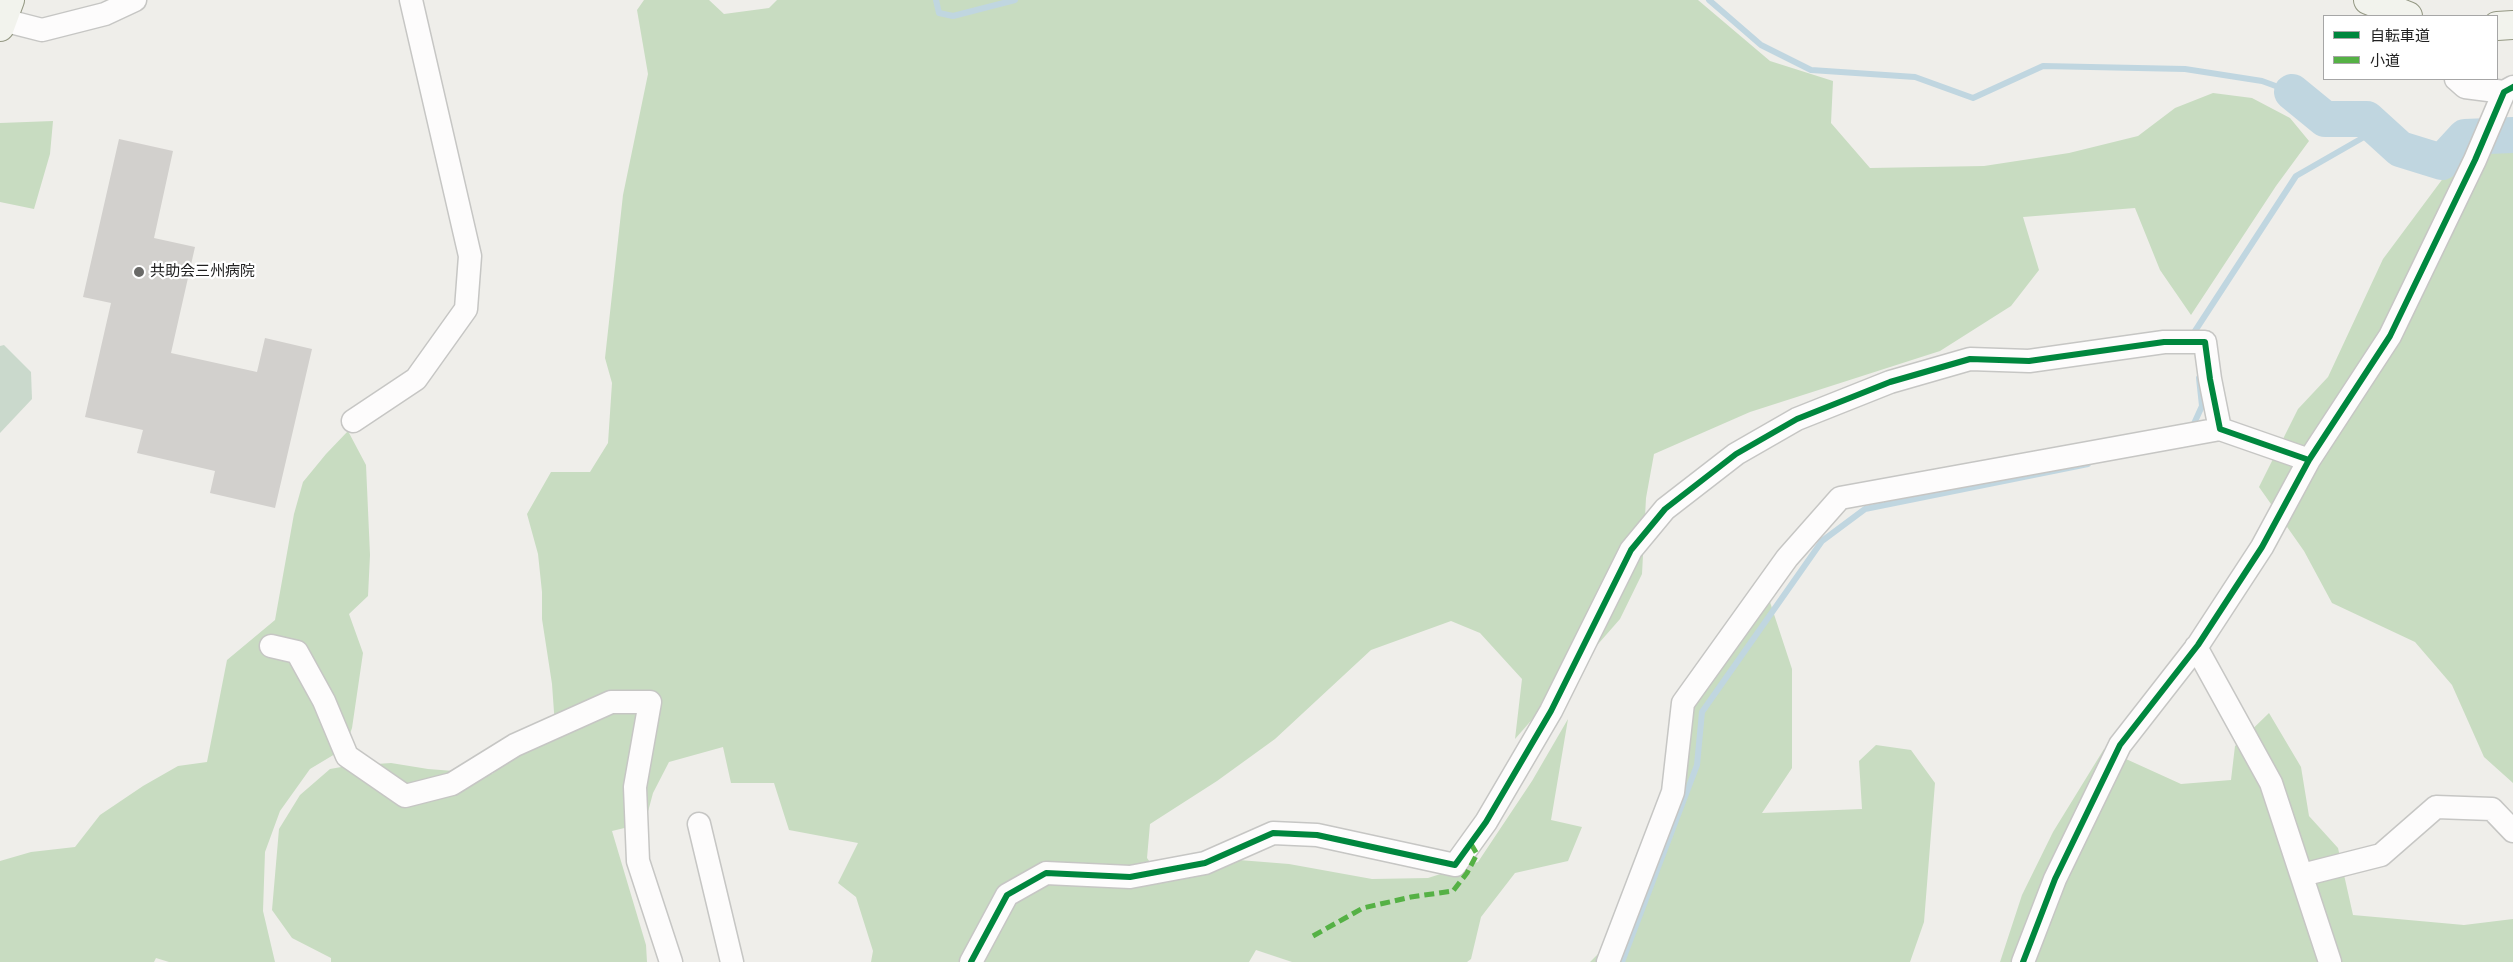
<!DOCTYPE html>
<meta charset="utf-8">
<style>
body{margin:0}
#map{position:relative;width:2513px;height:962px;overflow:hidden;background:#efeeea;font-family:"Work Sans","Noto Sans JP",sans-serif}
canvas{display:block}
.legend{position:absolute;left:2323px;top:15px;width:175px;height:65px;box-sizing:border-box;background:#fff;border:1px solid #a6a6a6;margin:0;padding:6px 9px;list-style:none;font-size:15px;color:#212121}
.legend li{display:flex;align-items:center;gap:10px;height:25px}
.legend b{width:25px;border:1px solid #a6a6a6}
</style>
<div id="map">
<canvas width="2513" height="962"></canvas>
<ul class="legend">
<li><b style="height:6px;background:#00873e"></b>自転車道</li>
<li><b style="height:6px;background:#55b145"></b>小道</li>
</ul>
</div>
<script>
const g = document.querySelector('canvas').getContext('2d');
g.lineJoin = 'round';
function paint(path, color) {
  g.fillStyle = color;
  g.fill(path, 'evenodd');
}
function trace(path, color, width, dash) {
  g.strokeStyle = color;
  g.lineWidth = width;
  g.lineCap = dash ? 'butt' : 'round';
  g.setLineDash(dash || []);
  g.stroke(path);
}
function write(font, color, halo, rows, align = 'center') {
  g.font = font + ' "Work Sans","Noto Sans JP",sans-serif';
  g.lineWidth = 4.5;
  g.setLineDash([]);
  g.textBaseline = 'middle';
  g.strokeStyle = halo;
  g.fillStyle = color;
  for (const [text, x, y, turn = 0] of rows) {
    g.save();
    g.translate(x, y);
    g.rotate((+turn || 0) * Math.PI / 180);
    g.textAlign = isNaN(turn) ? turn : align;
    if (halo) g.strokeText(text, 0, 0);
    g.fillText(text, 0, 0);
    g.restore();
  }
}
const forest = new Path2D(`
 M644,0H709L724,14L769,8L777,0H1698L1770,61L1833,81L1831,123L1870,168L1984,166L2069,153L2138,136L2175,108L2213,93L2252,98L2290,118L2309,141L2276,186L2191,315L2160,270L2135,208L2023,217L2039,270L2011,306L1940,351L1750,412L1654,454L1646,498L1642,574L1620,619L1515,739L1522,679L1480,633L1451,621L1371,650L1275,739L1217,781L1150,824L1147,858L1165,883L1239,860L1289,864L1372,879L1428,878L1478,862L1532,781L1568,719L1551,820L1582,827L1568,861L1515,873L1481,917L1471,959L1467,962H1292L1256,950L1249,962H871L873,951L856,897L838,883L858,843L789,830L774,783H731L723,747L669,762L653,793L645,823L612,831L646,945L647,962H331V958L292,938L272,910L279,829L300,795L330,769L347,766L391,763L428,769L492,774L555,726L552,684L542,619V592L538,554L527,514L551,472H590L608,443L612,383L605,358L623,195L648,74L637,10Z
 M53,121L50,154L34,209L0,202V123Z
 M2513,122V783L2484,757L2452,685L2415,642L2332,603L2304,551L2259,487L2298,409L2328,377L2383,259L2447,173Z
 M348,431L366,465L370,555L368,596L349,614L363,653L352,728L345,748L310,769L280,811L265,852L263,911L275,962H169L156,958L154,962H0V861L31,852L75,847L100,815L143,786L178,766L207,762L227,660L275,620L294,514L303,482L326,454Z
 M1770,602L1792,669V768L1762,813L1862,809L1859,761L1876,745L1911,750L1935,783L1924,922L1910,962H1590L1602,950L1654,831L1673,746L1714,654Z
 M2269,713L2301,767L2309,816L2338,848L2353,915L2464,925L2513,919V962H2000L2022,895L2053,832L2104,749L2181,784L2231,780L2235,746Z`);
const cemetery = new Path2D(`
 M4,345L31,372L32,399L0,433V346Z`);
const stream = new Path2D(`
 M936,0L939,13L953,16L1015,0
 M1709,0L1761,45L1811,70L1915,77L1973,98L2043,66L2185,69L2262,81L2292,92
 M2196,338L2195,331L2296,176L2378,129
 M2192,428L2202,406L2199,378
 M1622,962L1697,765L1702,712L1822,541L1865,509L2088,464`);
const river = new Path2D(`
 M2292,92L2325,119H2367L2400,149L2442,162L2465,137L2513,135`);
const building = new Path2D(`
 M119,139L173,151L154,238L195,247L171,353L257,372L265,338L312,349L275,508L210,493L215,471L137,453L143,430L85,417L111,303L83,297Z`);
const street = new Path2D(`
 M3,20L42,30L105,14L135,0
 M2456,79L2465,87L2504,92
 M353,421L416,379L466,309L470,256L411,0
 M271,646L297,652L324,701L347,756L405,796L452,784L515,745L611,702H650L635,787L638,861L671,962
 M2196,647L2271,783L2330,962
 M699,824L732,962
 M2302,875L2381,855L2436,807L2492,809L2513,831
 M971,962L1007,895L1046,873L1130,877L1205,863L1273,833L1317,835L1455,865L1486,822L1551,711L1631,550L1665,509L1736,454L1797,419L1890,382L1970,359L2029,361L2164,342H2205L2210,379L2220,429L2309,460
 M1608,962L1673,792L1683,703L1787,558L1840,498L2220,429
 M2023,962L2055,879L2120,745L2198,645L2262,547L2309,460L2390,336L2475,160L2504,92L2513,87`);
const secondary = new Path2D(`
 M2368,0L2408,16
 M2497,26L2513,25
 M0,27L10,0`);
const quiet = new Path2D(`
 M1313,936L1363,908L1411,897L1453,891L1467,873L1477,854L1471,844`);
const cycleway = new Path2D(`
 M971,962L1007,895L1046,873L1130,877L1205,863L1273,833L1317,835L1455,865L1486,822L1551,711L1631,550L1665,509L1736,454L1797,419L1890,382L1970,359L2029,361L2164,342H2205L2210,379L2220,429L2309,460
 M2023,962L2055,879L2120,745L2198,645L2262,547L2309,460L2390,336L2475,160L2504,92L2513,87`);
const markers = [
 [139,272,6,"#696967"]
];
const poiNames = [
 ["共助会三州病院",150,272]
];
paint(forest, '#c8dcc1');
paint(cemetery, '#cad9cc');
trace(stream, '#c0d6e0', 6);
trace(river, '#c0d6e0', 36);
paint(building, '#d2d0cd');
trace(street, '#c6c6c4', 25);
trace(secondary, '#949883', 30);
trace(street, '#fdfcfc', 22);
trace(secondary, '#f2f3ed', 28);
trace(quiet, '#55b145', 5, [10, 5]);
trace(cycleway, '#00873e', 6);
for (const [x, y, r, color] of markers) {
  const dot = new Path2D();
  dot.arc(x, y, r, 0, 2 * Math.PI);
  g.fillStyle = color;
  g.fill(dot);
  trace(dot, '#fff', 2);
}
write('15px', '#212121', '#fff', poiNames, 'left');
</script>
